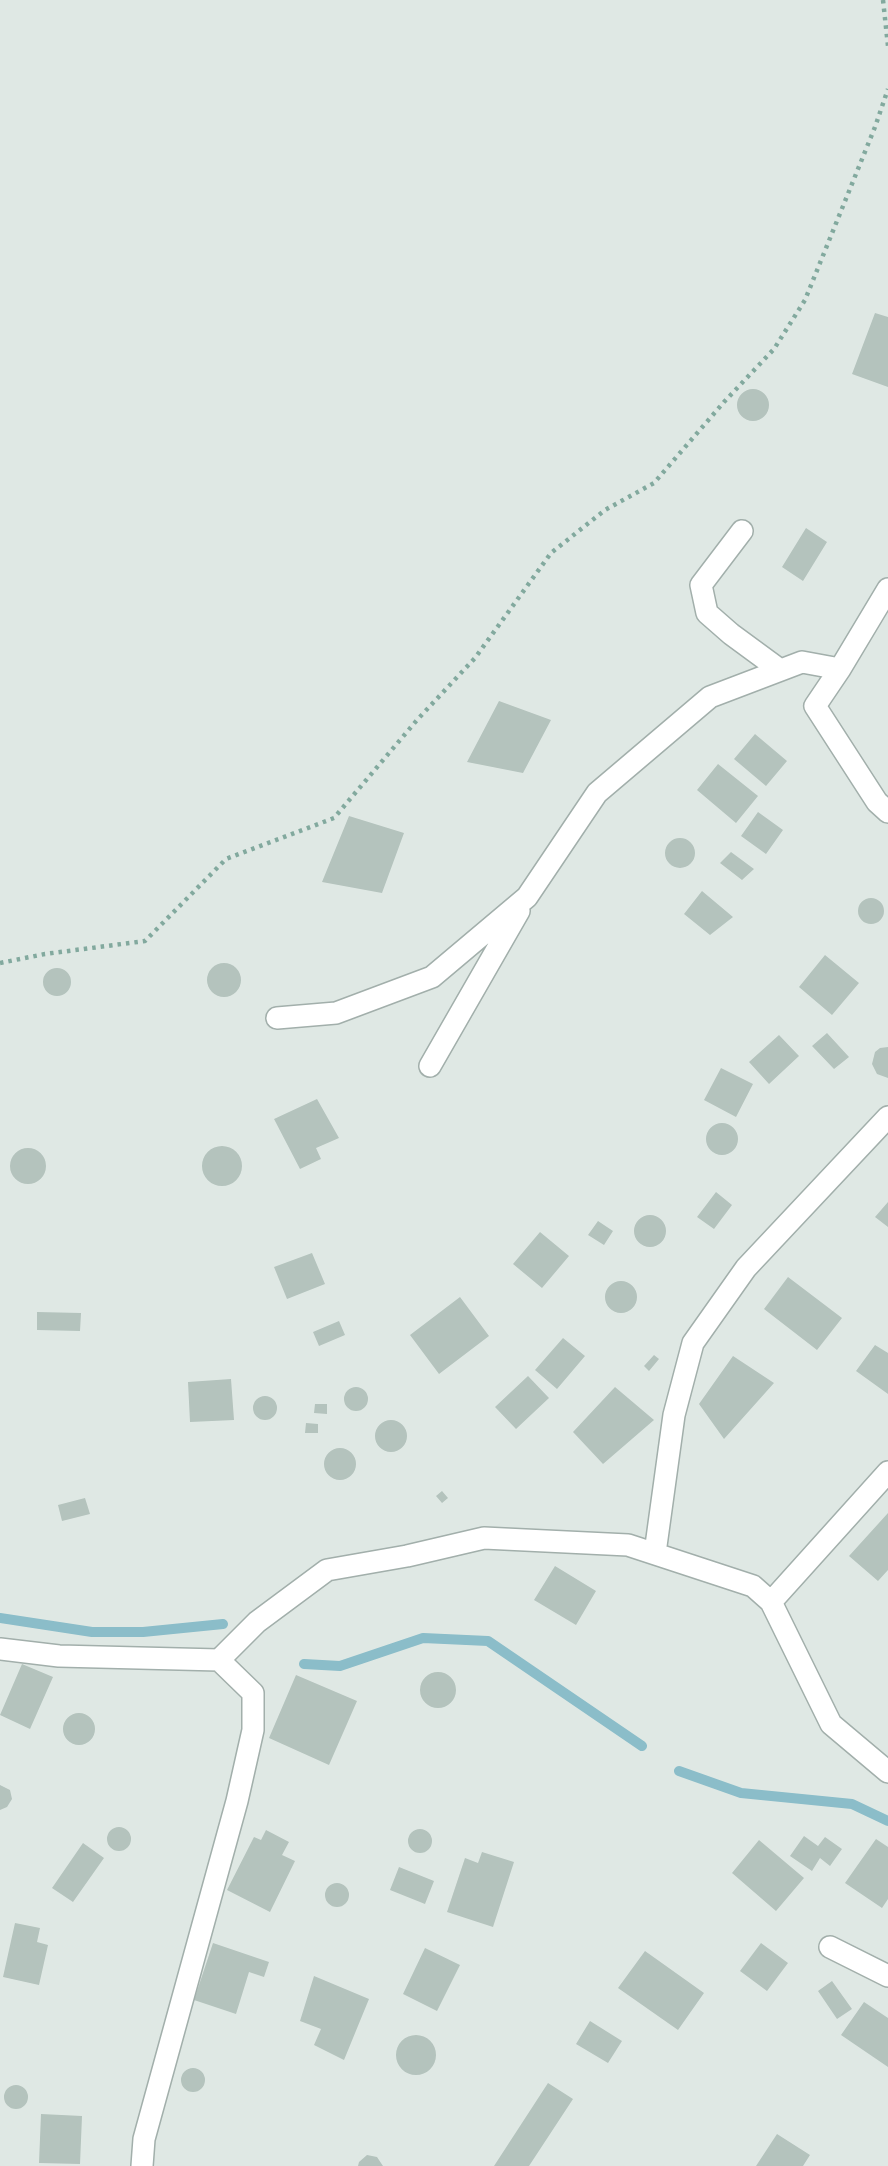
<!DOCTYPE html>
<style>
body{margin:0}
canvas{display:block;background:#dfe8e4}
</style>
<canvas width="888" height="2166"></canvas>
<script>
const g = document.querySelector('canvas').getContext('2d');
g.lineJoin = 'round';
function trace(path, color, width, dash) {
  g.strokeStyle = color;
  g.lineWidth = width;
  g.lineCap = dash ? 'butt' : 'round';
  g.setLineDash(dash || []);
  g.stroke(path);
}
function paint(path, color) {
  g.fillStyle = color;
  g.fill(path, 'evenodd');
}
const stream = new Path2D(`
 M0,1618L92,1632H143L223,1624
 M304,1664L340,1666L423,1638L488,1641L642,1746
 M679,1771L741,1793L852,1804L888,1821`);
const building = new Path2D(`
 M875,313L888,317V387L852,374Z
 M737 405a16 16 0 1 1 32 0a16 16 0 1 1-32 0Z
 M806,528L827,542L803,581L782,567Z
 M499,701L551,720L523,773L467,762Z
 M755,734L787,761L766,786L734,759Z
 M718,764L758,796L736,823L697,790Z
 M758,812L783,830L766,854L741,836Z
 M349,816L404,833L382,893L322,882Z
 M665 853a15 15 0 1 1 30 0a15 15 0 1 1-30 0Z
 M731,852L754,869L742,880L720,863Z
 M702,891L733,917L710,935L684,914Z
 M858 911a13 13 0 1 1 26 0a13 13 0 1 1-26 0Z
 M825,955L859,983L832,1015L799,987Z
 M207 980a17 17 0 1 1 34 0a17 17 0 1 1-34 0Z
 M43 982a14 14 0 1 1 28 0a14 14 0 1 1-28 0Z
 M827,1033L849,1057L834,1069L812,1046Z
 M779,1035L799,1056L769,1084L749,1062Z
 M888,1047V1078L877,1074L872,1064L875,1052L880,1048Z
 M721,1068L753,1084L736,1117L704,1100Z
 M317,1099L339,1138L316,1148L321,1159L300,1169L274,1119Z
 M706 1139a16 16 0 1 1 32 0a16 16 0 1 1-32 0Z
 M202 1166a20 20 0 1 1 40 0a20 20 0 1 1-40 0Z
 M10 1166a18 18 0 1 1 36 0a18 18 0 1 1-36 0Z
 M716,1192L732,1205L714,1229L697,1217Z
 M888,1202V1227L875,1217Z
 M634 1231a16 16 0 1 1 32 0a16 16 0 1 1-32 0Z
 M598,1221L613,1231L604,1245L588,1235Z
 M540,1232L569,1256L542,1288L513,1264Z
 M312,1253L325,1284L287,1299L274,1267Z
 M788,1277L842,1318L817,1350L764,1309Z
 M605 1297a16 16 0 1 1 32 0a16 16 0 1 1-32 0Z
 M460,1297L489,1336L439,1374L410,1335Z
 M37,1312L81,1313L80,1331L37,1330Z
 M339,1321L345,1335L319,1346L313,1332Z
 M563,1338L585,1356L557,1389L535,1370Z
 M875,1345L888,1353V1394L856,1371Z
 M654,1355L659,1359L649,1371L644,1366Z
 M733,1356L774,1383L724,1439L699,1404Z
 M528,1376L549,1398L516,1429L495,1407Z
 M231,1379L234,1420L190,1422L188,1382Z
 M344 1399a12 12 0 1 1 24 0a12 12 0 1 1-24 0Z
 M615,1387L654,1420L603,1464L573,1432Z
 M253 1408a12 12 0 1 1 24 0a12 12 0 1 1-24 0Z
 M315,1404H327V1414L314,1413Z
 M375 1436a16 16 0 1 1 32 0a16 16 0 1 1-32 0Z
 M306,1423L318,1424V1433H305Z
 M324 1464a16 16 0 1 1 32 0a16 16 0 1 1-32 0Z
 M442,1491L448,1498L442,1503L436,1496Z
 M85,1498L90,1514L62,1521L58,1505Z
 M888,1513V1570L878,1581L849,1556Z
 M555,1566L596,1591L576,1625L534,1600Z
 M22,1664L53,1677L30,1729L0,1715Z
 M420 1690a18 18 0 1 1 36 0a18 18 0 1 1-36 0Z
 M296,1675L357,1701L329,1765L269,1738Z
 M63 1729a16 16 0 1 1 32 0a16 16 0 1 1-32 0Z
 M0,1785L10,1790L12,1799L7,1807L0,1810Z
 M107 1839a12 12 0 1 1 24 0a12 12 0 1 1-24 0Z
 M408 1841a12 12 0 1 1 24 0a12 12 0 1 1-24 0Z
 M266,1830L289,1842L282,1855L295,1861L270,1912L227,1890L254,1837L261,1840Z
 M804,1836L818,1846L825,1837L842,1849L830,1866L820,1858L812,1871L790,1856Z
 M876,1839L888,1847V1899L882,1908L845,1883Z
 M759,1840L804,1878L776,1911L732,1873Z
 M83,1843L104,1858L73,1902L52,1888Z
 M482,1852L514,1862L493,1927L447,1912L465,1858L478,1863Z
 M399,1867L434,1881L425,1904L390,1890Z
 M325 1895a12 12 0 1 1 24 0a12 12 0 1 1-24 0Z
 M15,1923L40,1928L37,1942L48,1945L39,1985L3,1977Z
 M213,1943L269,1962L264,1977L249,1972L236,2014L194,2000Z
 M761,1943L788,1963L767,1991L740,1971Z
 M425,1948L460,1965L437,2011L403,1994Z
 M645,1951L704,1993L678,2030L618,1988Z
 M314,1976L369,1999L344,2060L314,2045L321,2029L300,2021Z
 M832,1981L852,2009L837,2019L818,1991Z
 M864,2002L888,2018V2067L841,2035Z
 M590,2021L622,2041L608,2063L576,2044Z
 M396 2055a20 20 0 1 1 40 0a20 20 0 1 1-40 0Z
 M181 2080a12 12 0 1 1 24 0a12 12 0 1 1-24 0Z
 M548,2083L573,2099L529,2166H494Z
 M4 2097a12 12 0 1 1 24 0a12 12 0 1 1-24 0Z
 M41,2114L82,2116L80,2164L39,2163Z
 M777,2134L810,2155L803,2166H756Z
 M367,2155L377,2157L383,2166H358L359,2162Z`);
const path = new Path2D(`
 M883,0L888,46
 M0,963L45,954L145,941L226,859L334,818L417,720L475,658L551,553L605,510L654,483L724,402L774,349L805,300L875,127L888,89`);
const street = new Path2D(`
 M742,531L701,585L707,613L731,634L780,670
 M888,589L840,669L815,706L877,802L888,812
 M277,1018L336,1013L432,977L527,897L597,793L710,697L802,662L840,669
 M430,1066L519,911
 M655,1553L674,1415L693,1343L746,1268L888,1117
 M771,1602L888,1472
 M0,1649L59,1656L219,1660L257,1622L327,1570L407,1556L484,1538L628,1545L753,1586L771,1602L831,1724L888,1772
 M830,1947L888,1976
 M142,2166L144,2139L237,1801L253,1730V1693L219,1660`);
trace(stream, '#8bbdc9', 10);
paint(building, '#b4c3bd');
trace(street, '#a2afab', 24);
trace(path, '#82a99e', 4.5, [3.5, 5]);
trace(street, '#fff', 21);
</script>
